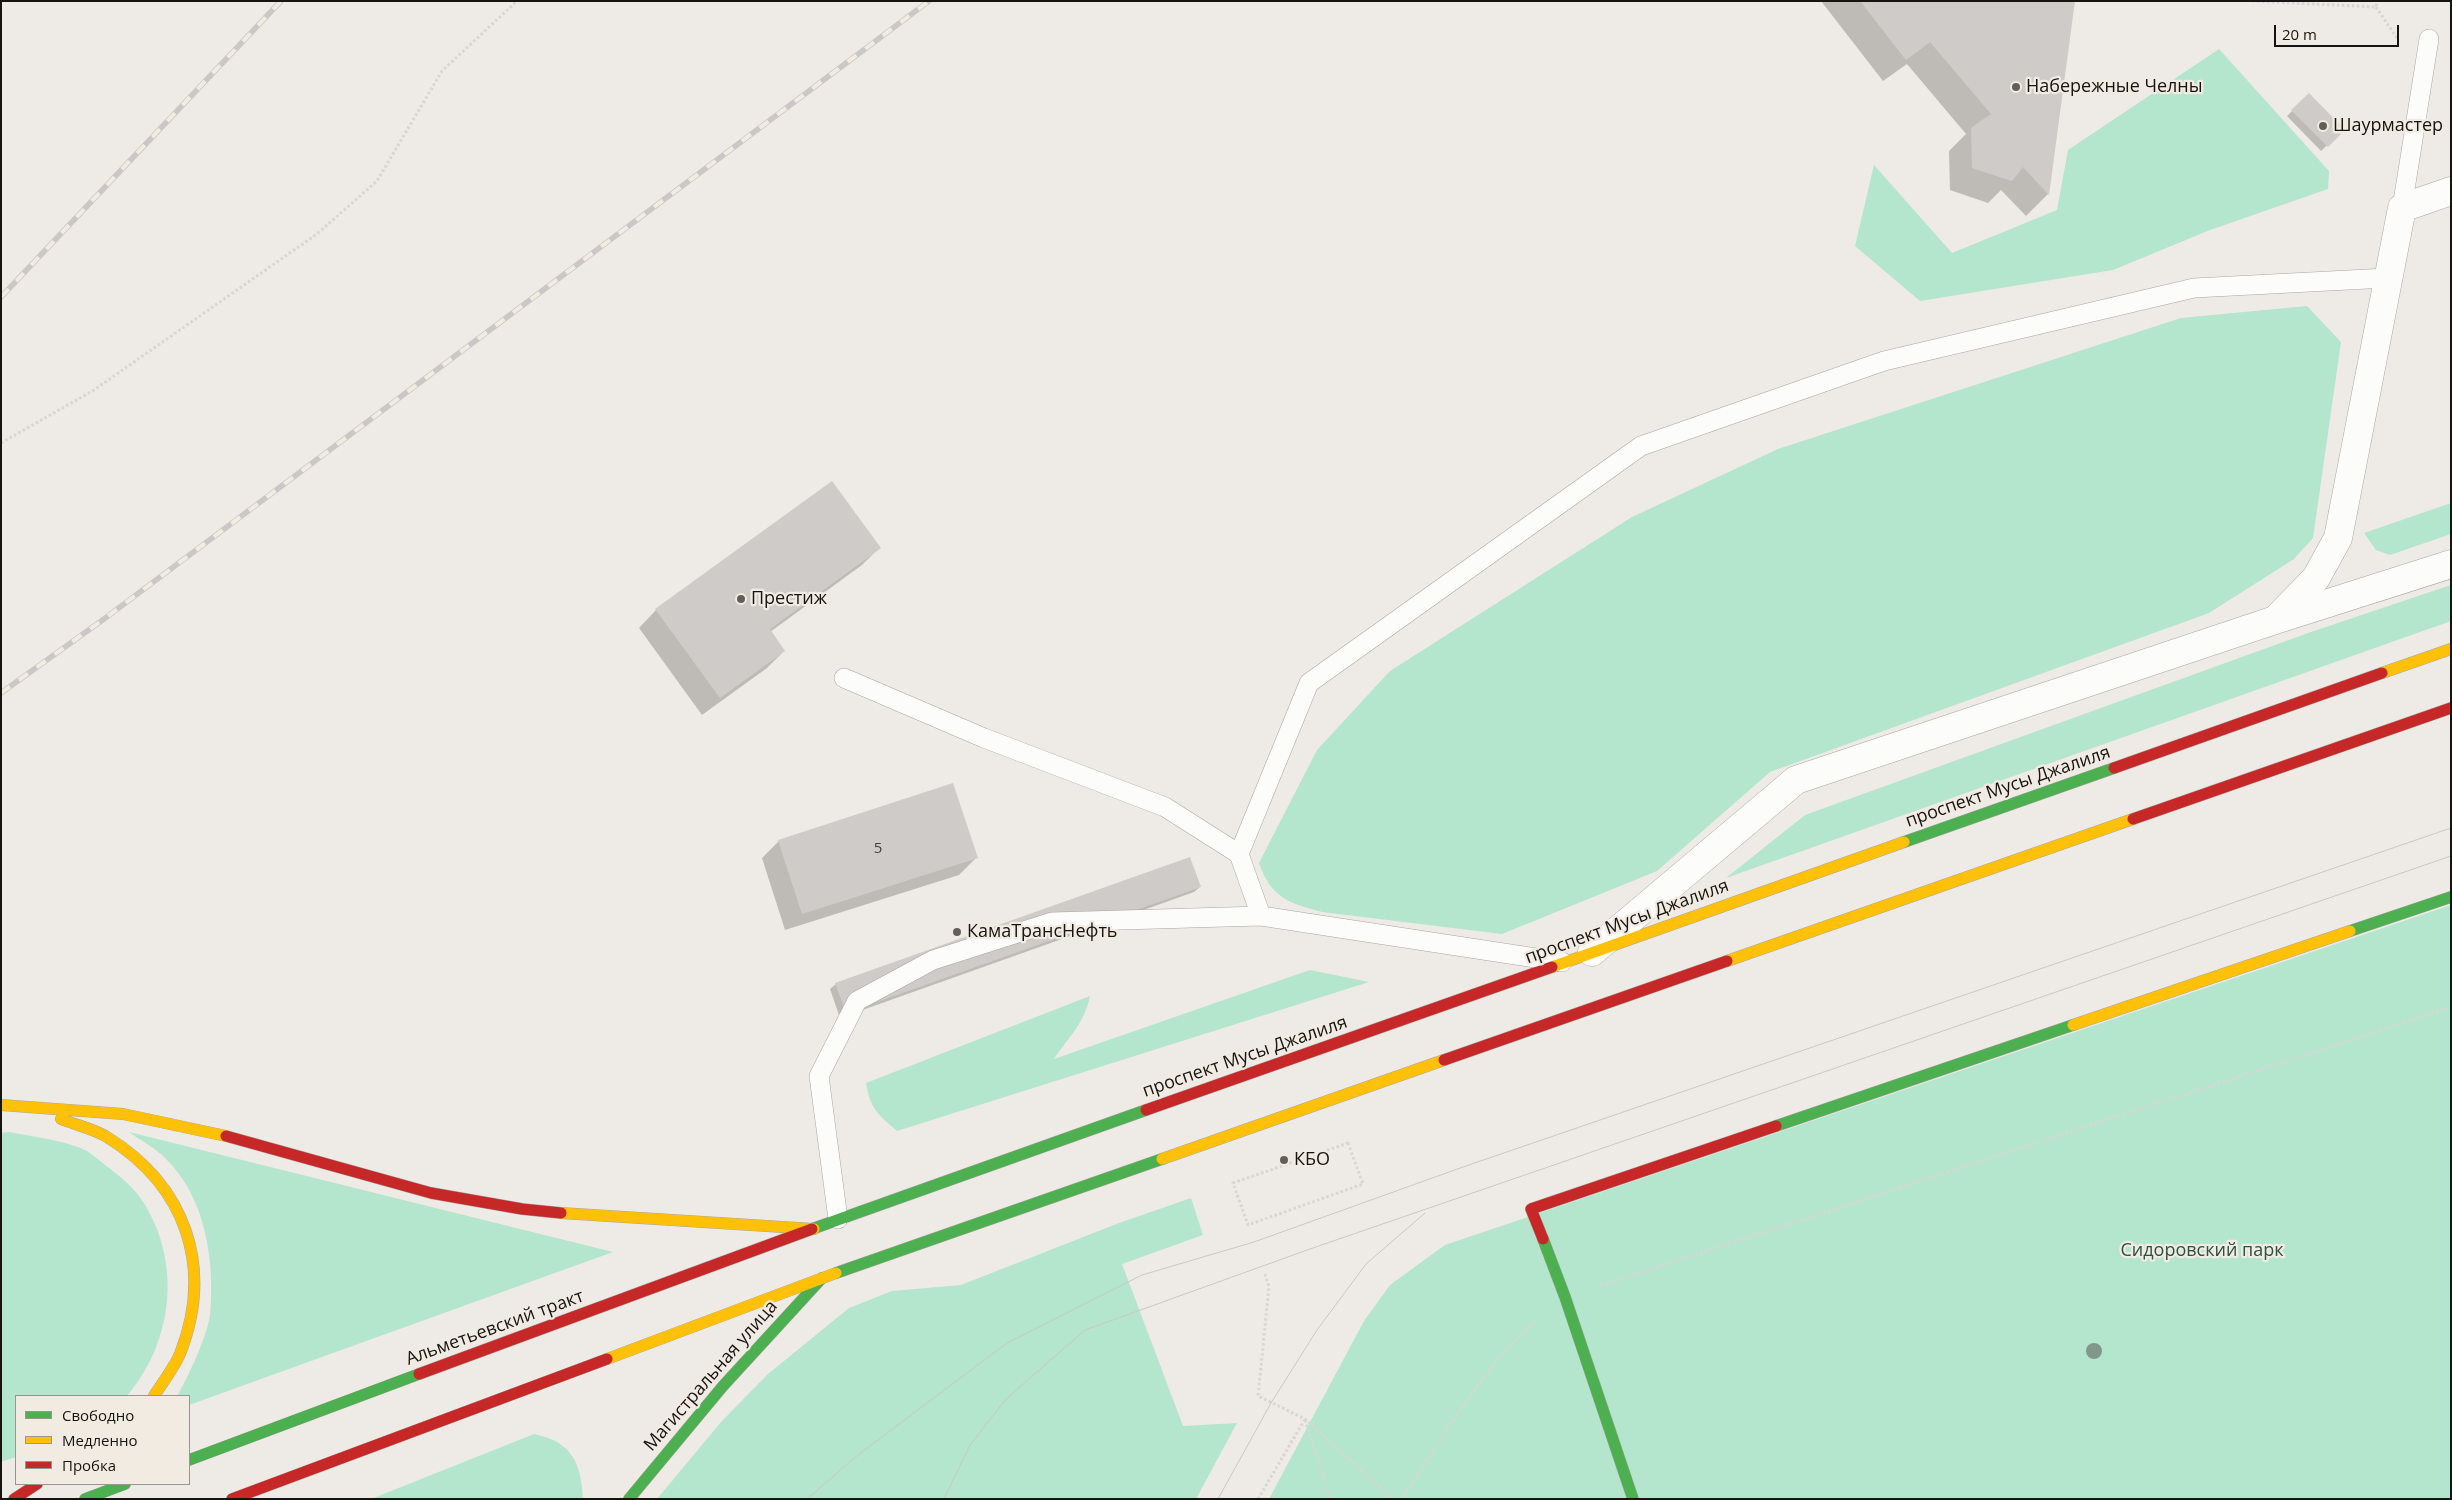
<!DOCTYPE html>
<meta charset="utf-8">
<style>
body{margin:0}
#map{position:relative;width:2452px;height:1500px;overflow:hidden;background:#eeeae5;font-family:"Open Sans",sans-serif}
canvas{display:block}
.frame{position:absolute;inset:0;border:2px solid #161411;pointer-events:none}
.legend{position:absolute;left:15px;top:1395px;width:175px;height:90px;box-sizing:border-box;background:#f2ebe1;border:1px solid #9a958e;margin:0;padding:6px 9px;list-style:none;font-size:15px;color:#161411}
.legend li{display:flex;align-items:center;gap:10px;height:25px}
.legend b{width:25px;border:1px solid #9a958e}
.scale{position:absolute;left:2274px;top:25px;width:125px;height:22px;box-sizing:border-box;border:2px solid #161411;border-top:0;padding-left:6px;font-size:15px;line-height:18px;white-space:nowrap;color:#161411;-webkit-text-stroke:4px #f2ebe1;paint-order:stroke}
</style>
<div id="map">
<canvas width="2452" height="1500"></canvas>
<div class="frame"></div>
<ul class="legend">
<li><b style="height:6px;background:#4caf50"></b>Свободно</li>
<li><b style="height:6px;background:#ffc107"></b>Медленно</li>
<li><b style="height:6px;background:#c62828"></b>Пробка</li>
</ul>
<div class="scale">20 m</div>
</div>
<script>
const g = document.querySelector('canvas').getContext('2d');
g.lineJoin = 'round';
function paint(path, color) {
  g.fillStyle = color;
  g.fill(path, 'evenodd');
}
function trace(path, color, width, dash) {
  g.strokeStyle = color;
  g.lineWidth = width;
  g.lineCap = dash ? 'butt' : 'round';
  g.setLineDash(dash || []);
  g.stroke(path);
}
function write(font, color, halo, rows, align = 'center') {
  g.font = font + ' "Open Sans",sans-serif';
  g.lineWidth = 4.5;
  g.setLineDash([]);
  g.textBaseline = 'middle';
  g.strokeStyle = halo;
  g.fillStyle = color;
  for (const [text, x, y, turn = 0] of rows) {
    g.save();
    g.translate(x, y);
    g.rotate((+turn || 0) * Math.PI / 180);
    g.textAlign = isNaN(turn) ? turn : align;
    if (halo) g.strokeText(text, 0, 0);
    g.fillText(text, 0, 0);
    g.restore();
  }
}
const green = new Path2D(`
 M2219,49L2329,171L2328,189L2210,230L2113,270L1920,301L1855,246L1874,165L1952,253L2057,210L2068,150Z
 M2307,306L2341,342L2313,538L2294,559L2209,613L1770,772L1657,871L1502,934L1322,912C1289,903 1271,898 1259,863L1317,750L1390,671L1632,517L1778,449L2181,318Z
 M2451,503V534L2390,555L2376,550L2364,533Z
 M2451,585V621L1726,878L1805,815L2311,632Z
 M2451,905V1499H1269L1364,1321L1390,1285L1445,1245Z
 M1310,970L1369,982L897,1131C878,1115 870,1108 866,1083L1090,996C1084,1025 1069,1036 1054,1059Z
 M9,1132C30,1136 69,1141 87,1151C93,1155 99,1160 105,1165C120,1176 136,1189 145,1205C182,1266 172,1343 127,1396H16V1457L1,1462V1133Z
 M129,1132L613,1252L189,1405V1396H177C187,1380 208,1334 210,1315C215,1262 206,1198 166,1159C156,1148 141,1141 129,1132Z
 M1191,1198L1203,1235L1122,1264L1183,1426L1237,1423L1196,1499H657L721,1422L768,1374L849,1308L892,1291L961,1285L1119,1223Z
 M534,1434C572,1442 581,1462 583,1499H371Z`);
const shadow = new Path2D(`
 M1821,1H2074L2048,194L2026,216L2001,190L1988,203L1950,190L1949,151L1966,134L1907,64L1883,81Z
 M2309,95L2343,130L2321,151L2287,116Z
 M879,548L862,565L770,632L784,651L767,668L702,715L639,628L656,610Z
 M779,841L976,858L959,875L785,930L762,858Z
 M1200,887L1194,892L840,1018L830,989L836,984Z`);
const building = new Path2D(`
 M1860,1H2075L2049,195L2023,167L2012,181L1972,168L1971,128L1991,114L1930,42L1906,60Z
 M2309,93L2345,130L2328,147L2291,110Z
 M832,481L881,548L770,629L785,651L720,698L655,609Z
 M953,783L978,858L802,914L778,840Z
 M1190,857L1201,887L846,1013L835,983Z`);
const path = new Path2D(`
 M2252,1L2376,7L2377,1
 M2376,7L2397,38
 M1,443L94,390L317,234L377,181L442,71L517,1
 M1348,1143L1363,1184L1248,1225L1233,1183Z
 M1265,1274L1269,1287L1258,1396L1305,1419L1393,1499
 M1600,1286L2451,1007
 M1305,1420L1330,1499
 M1258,1499L1305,1419
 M1401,1499C1439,1444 1484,1365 1535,1322`);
const lane = new Path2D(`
 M2402,208L2429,39
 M844,678L984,738L1165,807L1239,854
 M1261,916L1239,854L1309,683L1641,446L1884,361L2194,288L2387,278
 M838,1219L819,1076L857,1001L933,960L1052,922L1261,916L1562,962`);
const street = new Path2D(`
 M2278,617L2316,578L2338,538L2402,208L2451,191
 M1592,952L1796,780L2275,620L2451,564`);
const fast = new Path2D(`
 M1904,842L2114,768
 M2350,931L2451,897
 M1776,1126L2073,1025
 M812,1229L1146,1110
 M1543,1239L1565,1297L1633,1499
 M836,1273L1162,1159
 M189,1460L419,1374
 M85,1499L125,1484
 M629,1499L723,1386L822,1278`);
const slow = new Path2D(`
 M2382,673L2451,649
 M1727,961L2133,819
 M1552,967L1904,842
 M2073,1025L2350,931
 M1,1105L123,1114L226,1136
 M61,1119C76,1125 94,1129 107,1137C186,1186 214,1267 180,1354C174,1368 162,1383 154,1396
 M1162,1159L1444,1060
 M561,1213L814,1229
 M607,1359L836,1273`);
const jam = new Path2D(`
 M2114,768L2382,673
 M2133,819L2451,708
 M1444,1060L1727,961
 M1146,1110L1552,967
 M226,1136L431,1193L522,1209L561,1213
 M1543,1239L1531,1209L1776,1126
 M419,1374L812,1229
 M14,1499L37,1484
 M232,1499L607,1359`);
const tram = new Path2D(`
 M807,1499L858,1455L1007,1343L1142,1275L1254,1242L1463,1167L2451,828
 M944,1499L970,1445L1006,1399L1085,1330L1310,1249L2451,856
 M1218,1499L1271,1403L1317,1330L1366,1264L1425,1213`);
const rail = new Path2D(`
 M1,297L281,1
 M1,693L104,619L929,1`);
const trees = [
 [2094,1351]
];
const markers = [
 [2016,87,5,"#625f5b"],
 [2323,126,5,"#625f5b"],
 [741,599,5,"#625f5b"],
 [957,932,5,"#625f5b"],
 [1284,1160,5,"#625f5b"]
];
const numberNames = [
 ["5",878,849]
];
const poiNames = [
 ["Набережные Челны",2026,87],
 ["Шаурмастер",2333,126],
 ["Престиж",751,599],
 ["КамаТрансНефть",967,932],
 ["КБО",1294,1160]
];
const streetNames = [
 ["проспект Мусы Джалиля",2008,787,-19],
 ["проспект Мусы Джалиля",1627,922,-20],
 ["проспект Мусы Джалиля",1245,1057,-19],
 ["Альметьевский тракт",495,1328,-20],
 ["Магистральная улица",711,1376,-49]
];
const parkNames = [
 ["Сидоровский парк",2202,1251]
];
paint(green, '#b4e6cd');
paint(shadow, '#0003');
paint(building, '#cfcbc8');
trace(lane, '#a9a6a3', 20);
trace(street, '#a9a6a3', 29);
trace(fast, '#a9a6a3', 12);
trace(slow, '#a9a6a3', 12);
trace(jam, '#a9a6a3', 12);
trace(path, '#d7d6d5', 3, [2.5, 2.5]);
trace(lane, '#fcfcfb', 19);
trace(street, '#fcfcfb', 28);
trace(fast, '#4caf50', 11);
trace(slow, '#ffc107', 11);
trace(jam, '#c62828', 11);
trace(tram, '#c9c8c6', 1);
trace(rail, '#c9c8c6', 5.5);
trace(rail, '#f2ebe1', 4, [11]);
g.fillStyle = '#81978b';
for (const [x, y] of trees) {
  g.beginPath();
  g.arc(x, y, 8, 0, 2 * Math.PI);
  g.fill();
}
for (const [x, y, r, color] of markers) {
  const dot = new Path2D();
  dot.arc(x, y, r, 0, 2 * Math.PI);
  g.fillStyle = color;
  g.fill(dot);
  trace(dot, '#f2ebe1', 2);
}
write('15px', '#44423f', null, numberNames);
write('18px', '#161411', '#f2ebe1', poiNames, 'left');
write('18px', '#161411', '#f2ebe1', streetNames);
write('18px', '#285341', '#f2ebe1', parkNames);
</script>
